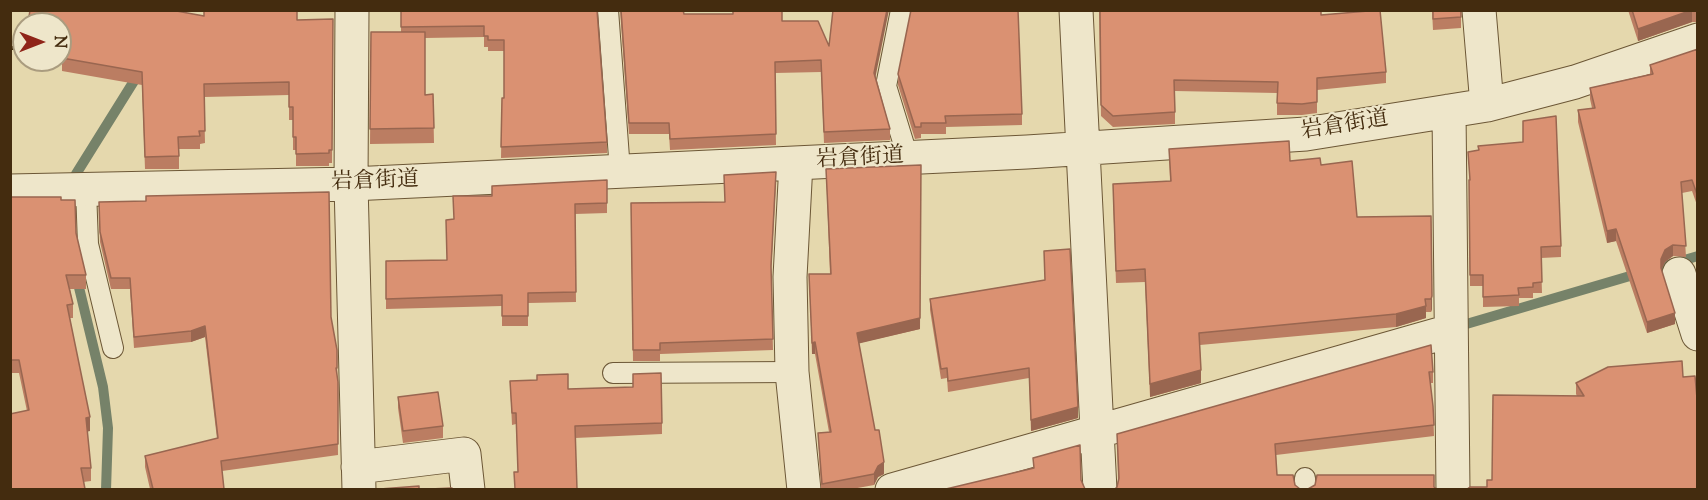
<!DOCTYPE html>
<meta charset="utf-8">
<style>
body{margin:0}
#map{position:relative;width:1708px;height:500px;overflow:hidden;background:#e5d8ad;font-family:"Sorts Mill Goudy",serif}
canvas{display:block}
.frame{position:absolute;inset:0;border:12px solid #442c0f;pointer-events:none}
.north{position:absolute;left:12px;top:12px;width:60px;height:60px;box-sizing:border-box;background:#eee6ca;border:2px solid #aa9c7f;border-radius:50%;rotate:90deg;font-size:16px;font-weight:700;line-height:24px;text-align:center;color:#442c0f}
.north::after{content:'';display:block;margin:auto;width:21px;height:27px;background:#8f2418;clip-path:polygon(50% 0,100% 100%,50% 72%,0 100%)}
</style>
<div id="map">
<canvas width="1708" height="500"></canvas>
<div class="frame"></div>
<div class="north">N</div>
</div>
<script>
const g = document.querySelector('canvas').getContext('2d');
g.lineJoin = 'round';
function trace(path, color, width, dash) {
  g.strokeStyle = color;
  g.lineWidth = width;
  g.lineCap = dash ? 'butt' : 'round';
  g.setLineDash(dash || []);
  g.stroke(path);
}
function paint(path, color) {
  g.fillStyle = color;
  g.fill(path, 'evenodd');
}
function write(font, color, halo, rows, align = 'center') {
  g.font = font + ' "Sorts Mill Goudy","Noto Serif JP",serif';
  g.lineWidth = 4.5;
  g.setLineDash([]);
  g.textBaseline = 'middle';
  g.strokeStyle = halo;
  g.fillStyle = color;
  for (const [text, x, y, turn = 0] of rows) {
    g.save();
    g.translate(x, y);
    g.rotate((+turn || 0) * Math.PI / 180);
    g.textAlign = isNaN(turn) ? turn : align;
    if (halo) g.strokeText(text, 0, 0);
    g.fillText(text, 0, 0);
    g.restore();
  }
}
const stream = new Path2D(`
 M76,174L139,73
 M76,275L103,387L108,428L106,490
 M1463,325L1698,256`);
const path = new Path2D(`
 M10,48H21`);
const service = new Path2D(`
 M608,10L620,171
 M901,10L886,86L908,158
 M86,190L88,244L113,348
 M613,373L792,372
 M1305,490V478`);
const minor = new Path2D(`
 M352,10L351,184L359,490
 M1076,10L1100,490
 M1479,10L1487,105
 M1449,111L1453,490
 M796,163L790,277L792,372L804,490
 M10,191L351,184L1027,152L1306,134L1487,105L1575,82L1698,40
 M1679,274L1698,334
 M358,467L464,454L468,490
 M892,490L1450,331`);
const wall = new Path2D(`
 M401,10H597L607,142V153L501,158L502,98H504V51H488V47H484V37L425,38V95L433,94L434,143L370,144L371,32H401Z
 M620,10H683L684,14L782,21L829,46L876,77L890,129V140L824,143L821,72L775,73L776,145L670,150L669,134H629Z
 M1099,10L1321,15L1386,72V83L1317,90V113L1302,115H1277V93L1175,91V124L1113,127L1101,116Z
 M1432,10H1461V28L1433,30Z
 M1628,10H1698V22H1692L1638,41Z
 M204,16L297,20L333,19L332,163H329V166H296V150H293V120H289V95L204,97L205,143L200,144V149H179V169H145L142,85L62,71V61L55,60H60V24Z
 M1698,49V208L1692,191L1682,193L1686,257L1673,256L1665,262L1661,269L1675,324L1647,333L1616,241L1607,243L1578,122V110L1592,108L1590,99V88L1650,74V65Z
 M898,74L1022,114V125L946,127V134H921V138L915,139L898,85Z
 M1478,146L1561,246V257L1541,258L1542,293H1533V298H1519V306L1483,307V286H1470L1469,180H1470L1468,152L1478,150Z
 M1169,149L1321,165L1357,217L1431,216L1432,309L1431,312H1426V318L1396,327L1200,345L1201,383L1150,397L1145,282L1116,283L1113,196L1170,181Z
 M826,169L920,329L859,343L875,430L884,474L878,477L874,485L852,489H821L818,433L829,432L815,354H812L809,274H830Z
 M607,180V213L575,214L576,302L528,303V326H502V306L386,309V261L447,260L492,196Z
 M776,183L771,273L773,350L660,354V361H633L631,203L725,202Z
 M10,197L61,200L76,233L86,275V289H70L73,304V318H70L90,431H87L91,468V481L83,482L27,411L19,373H10Z
 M99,202L331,317L337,350L338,455L222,471L224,489H150L145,467V456L217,439L205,337L191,342L134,348L130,289H111L100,242Z
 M1044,251L1078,418L1031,431L1029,378L948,392L947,378L941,379L930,310V299L1045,280Z
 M1433,372V383H1430L1433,406L1434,436L1276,455L1277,475L1295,485L1117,487L1118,480L1117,434Z
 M1683,377L1487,487L1492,480L1577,396L1576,394V383Z
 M510,381L568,389L662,423V434L575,438L577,489L518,472L516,424L512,425Z
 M398,397L443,426V438L403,443L398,408Z`);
const shadedWall = new Path2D(`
 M887,10H889L874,84V73Z
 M1692,10V22L1638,41V29Z
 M921,165L920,329L857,344V333Z
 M1616,229V241L1607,243V231Z
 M1673,245V256L1665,262L1661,271V259L1665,250Z
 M1432,296V309L1431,312V299Z
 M1426,306V318L1396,327V314Z
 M1675,313V324L1647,333V322Z
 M205,326V337L191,342V331Z
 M815,342V354H812V343Z
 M1201,370V383L1150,397V384Z
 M1078,407V418L1031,431V420Z
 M90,417V431L86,432V418Z
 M884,462V474L878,477L874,485V474L878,466Z`);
const building = new Path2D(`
 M30,10H171L204,16V10H297V20L333,19L332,150H329V153L296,154V137H293V107H289V82L204,84L205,131H199L200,136L178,137L179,156L145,157L142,72L62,58L64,49L60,48V24H28Z
 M401,10H597L607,142L501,147L502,98H504V40H488V36H484V26L401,27Z
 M621,10H683L684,14H733V10H782V21H818L829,46L833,10H887L874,73L890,129L824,132L821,60L775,62L776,134L670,139L669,123H629Z
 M911,10H1018L1022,114L945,116L946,123H921V127H915L898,74Z
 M1100,10H1321V15L1380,10L1386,72L1317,78V102L1302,104L1277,103L1278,82L1174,80L1175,112L1113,116L1101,105Z
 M1433,10H1461V17L1433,19Z
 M1632,10H1692L1638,29Z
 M371,32H425V95L433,94L434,128L370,129Z
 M1698,49V197L1692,180L1681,182L1686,246L1673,245L1665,250L1661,259V268L1675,313L1647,322L1616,229L1607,231L1578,110L1595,108L1590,88L1653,74L1650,65Z
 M1556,116L1561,246L1541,247L1542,282L1533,283V287L1518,288L1519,295L1483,297V275H1470L1469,180H1470L1468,152L1479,150L1478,146L1523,142V121Z
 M1289,141L1290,161L1320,158L1321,165L1352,161L1357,217L1431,216L1432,296L1431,299H1425L1426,306L1396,314L1199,333L1201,370L1150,384L1145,269L1116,271L1113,184L1171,181L1169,149Z
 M921,165L920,318L857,333L875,430H879L884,462L878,466L874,474L822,484L818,433L831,432L815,342L812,343L809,274H831L826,169Z
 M776,172L771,266L773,339L660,343V350H633L631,203L725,202L724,175Z
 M607,180V203L575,204L576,292L528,293V316H502V295L386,299V261L447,260L446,220L454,219L453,196H492V186Z
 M329,192L331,317L337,350V368H336L338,382V444L221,461L224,489H153L145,456L218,438L205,326L191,331L134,337L130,278H111L100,232L99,202L146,201V196Z
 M10,197H61V200H75L76,233L86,275H66L73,304L67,305L90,417L86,418L91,468H81L85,489H10V414L29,410L19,360H10Z
 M1070,249L1078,407L1031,420L1029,368L948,381L947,368L941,369L930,299L1045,280L1044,251Z
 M1431,345L1433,372H1429L1433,406L1434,425L1275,444L1277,475H1293L1295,485L1300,489H1115L1117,487L1119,478L1117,434Z
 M1682,361L1683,377L1695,376L1698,410V489H1467L1470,487H1487V480H1492L1493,395L1584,396L1576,383L1608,367Z
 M661,373L662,423L575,426L577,489H515L514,472H518L516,413H512L510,381L537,380V375L568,374V389L633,387V374Z
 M438,392L443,426L403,431L398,397Z
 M1080,445L1081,480L1085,489H946L1034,468L1033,458Z
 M1317,475H1434V487L1437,489H1308L1315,485Z
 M419,486V489H380Z
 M452,488V489H430Z`);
const streetNames = [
 ["岩倉街道",1345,127,-9],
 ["岩倉街道",860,160,-3],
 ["岩倉街道",375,183,-2]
];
trace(stream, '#768269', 10);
trace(service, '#6c5736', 22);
trace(minor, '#6c5736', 35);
trace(path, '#442c0f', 4, [4.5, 3]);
trace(service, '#eee6ca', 20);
trace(minor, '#eee6ca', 33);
paint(wall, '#bb7d62');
paint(shadedWall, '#996650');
paint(building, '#da9172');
trace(building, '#996650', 1.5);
write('22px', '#442c0f', '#eee6ca', streetNames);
</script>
